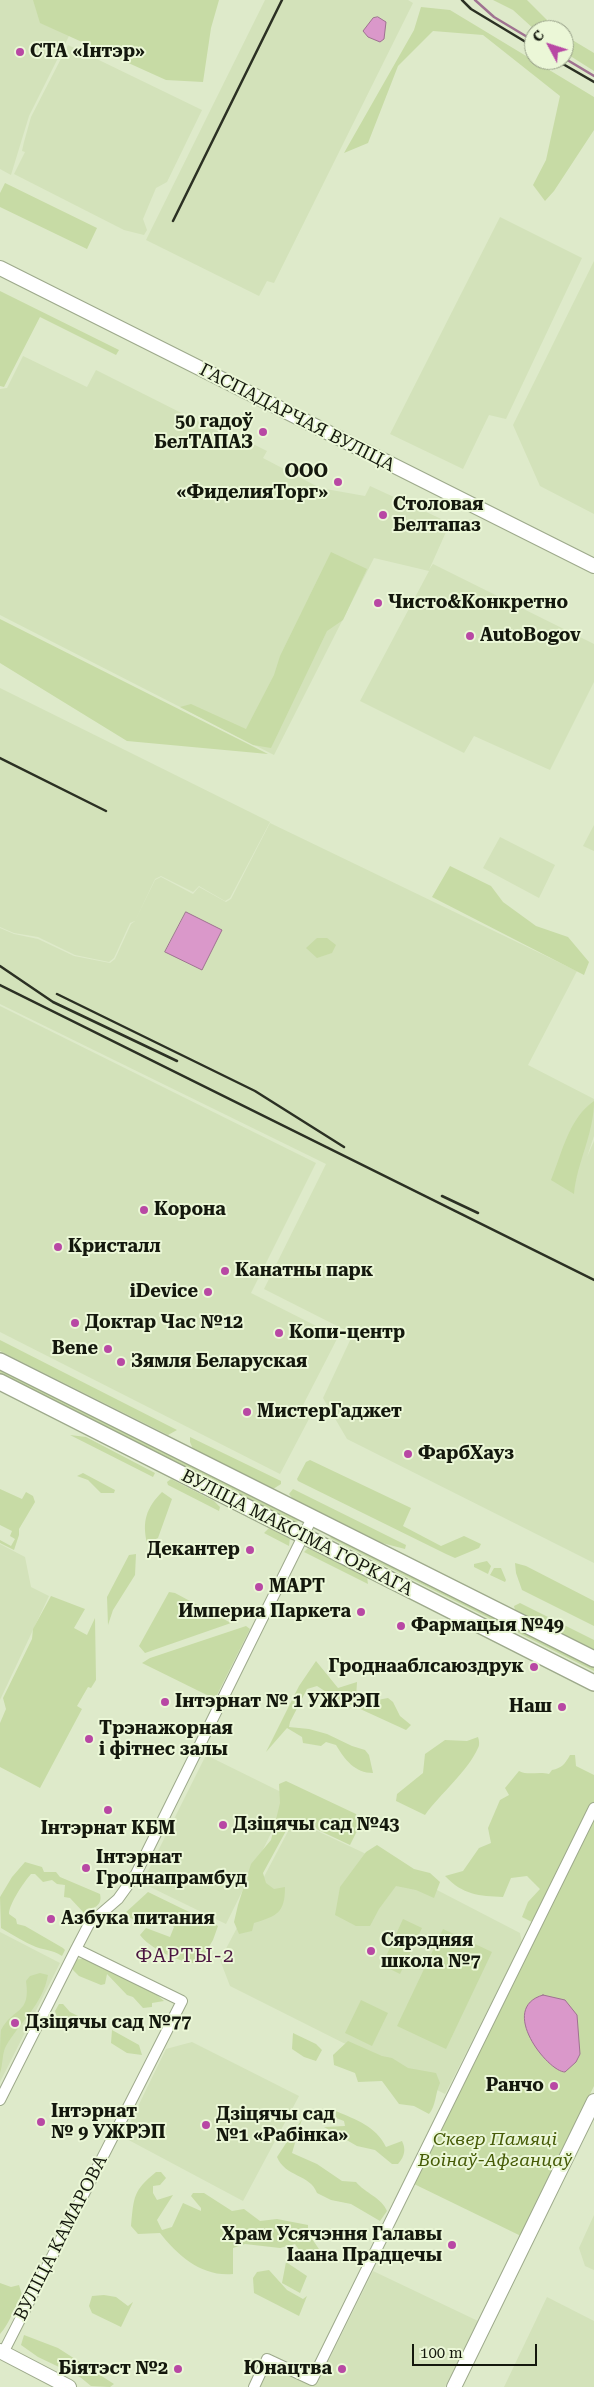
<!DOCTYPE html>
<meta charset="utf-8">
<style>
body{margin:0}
#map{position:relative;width:594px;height:2387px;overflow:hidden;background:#deeaca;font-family:"Roboto Serif",serif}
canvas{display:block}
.north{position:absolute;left:524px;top:20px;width:50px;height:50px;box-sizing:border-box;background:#ebf7d7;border:1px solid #959e86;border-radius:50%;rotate:310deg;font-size:14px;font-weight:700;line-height:20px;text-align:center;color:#14180d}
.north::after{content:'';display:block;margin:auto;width:18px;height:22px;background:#b848a4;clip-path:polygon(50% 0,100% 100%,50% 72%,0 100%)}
.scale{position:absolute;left:412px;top:2344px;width:125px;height:22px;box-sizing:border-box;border:2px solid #14180d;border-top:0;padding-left:6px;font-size:15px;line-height:18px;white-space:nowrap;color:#14180d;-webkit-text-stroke:4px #ebf7d7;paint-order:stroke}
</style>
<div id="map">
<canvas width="594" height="2387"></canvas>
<div class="north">С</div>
<div class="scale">100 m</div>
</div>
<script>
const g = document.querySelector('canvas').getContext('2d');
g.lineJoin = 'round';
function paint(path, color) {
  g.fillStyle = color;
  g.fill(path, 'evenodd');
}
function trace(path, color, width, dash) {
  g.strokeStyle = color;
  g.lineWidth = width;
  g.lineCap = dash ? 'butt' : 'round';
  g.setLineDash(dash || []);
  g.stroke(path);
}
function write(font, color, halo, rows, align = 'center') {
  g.font = font + ' "Roboto Serif",serif';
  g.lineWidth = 4;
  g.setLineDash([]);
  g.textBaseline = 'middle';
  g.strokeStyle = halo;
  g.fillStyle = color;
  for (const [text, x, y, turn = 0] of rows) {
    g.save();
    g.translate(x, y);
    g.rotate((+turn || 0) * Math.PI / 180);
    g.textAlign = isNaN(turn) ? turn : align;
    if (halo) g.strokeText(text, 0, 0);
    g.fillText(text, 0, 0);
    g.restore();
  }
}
const built = new Path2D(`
 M0,0H43L71,32L29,116L11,175L0,169Z
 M265,0H408L413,3L274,283L267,281L259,296L146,240Z
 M68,45L202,110L167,182L156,188L143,219L147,230L144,235L124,230L14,174L25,152L22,151L24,142L31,117Z
 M500,217L582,258L506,419L489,415L463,469L390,434Z
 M594,261V514L540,486L513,425Z
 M23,356L87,387L96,370L247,446L249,442L267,451L263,458L320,488L365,496L370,486L450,523L429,570L433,564L594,644V682L550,770L474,736L464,753L360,701L429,571L374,558L274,755L0,615V389L7,388Z
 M0,688L270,822L230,898L225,901L199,886L193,892L161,876L155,879L135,921L130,923L114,958L109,962L75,955L38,937L14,933L0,927Z
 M270,823L577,971L528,1065L594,1099V1136L587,1157L594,1141V1563L347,1439L323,1398L353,1334L264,1289L326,1164L0,1004V928L14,934L38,939L74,956L110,963L115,959L131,924L135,921L155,880L161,877L193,894L199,887L226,902L231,899Z
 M594,825V851L583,846Z
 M500,837L555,865L539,898L483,868Z
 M0,1006L316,1163L251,1293L338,1337L301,1409L311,1415L280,1474L0,1332Z
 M0,1544L25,1557L31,1587L49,1596L0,1700Z
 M206,1755L281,1792L287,1801L226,1924L142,1883Z
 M294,1820L381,1861L520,1933L522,1943L445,2094L230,1986L220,1960Z
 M0,1932L60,1963L0,2082Z
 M192,2042L299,2096L243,2201L123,2137L166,2049Z
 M594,2215V2270L585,2266L579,2248Z
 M373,2271L478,2321L445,2387H259L270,2363L317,2384Z
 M547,2297L594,2321V2387H504Z`);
const green = new Path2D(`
 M33,0H219L211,28L203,82L166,80L40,23Z
 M493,0H527L557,30H535L513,10Z
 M421,7L450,10L594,97V130L554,191L545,201L533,185L546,160L560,96L483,35L433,31L398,66L368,143L344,153L414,30Z
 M564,35L594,53V71L564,52Z
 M5,183L97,228L87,249L0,207V193Z
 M0,291L119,350L116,355L40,317L4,387L0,386Z
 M331,552L367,569L343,620L327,631L271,748L253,745L180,707L191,704L246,729L274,675L280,656Z
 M0,619L268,754L127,741L0,663Z
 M450,866L491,886L503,902L536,926L568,937L589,962L584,975L432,897Z
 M317,938H327L336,945L332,953L317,958L306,948Z
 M594,1101C594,1134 577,1162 574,1194L551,1180C562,1153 569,1118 594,1101Z
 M0,1340L177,1430L168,1435L0,1351Z
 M0,1368L299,1519V1521L296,1522L0,1374Z
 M70,1435L86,1437L155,1473L153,1477Z
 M190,1437L281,1481V1484L273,1489L193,1449L190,1442Z
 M310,1460L411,1508L403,1526L441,1546L464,1536L481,1544L479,1548L455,1558L446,1554L298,1481L297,1479L306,1462Z
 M83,1473L115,1490L114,1493H101L88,1480L77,1476Z
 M171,1479L214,1501L220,1507L219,1511L168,1485L167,1482Z
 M0,1489L22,1499L26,1492L33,1496L35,1502L19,1529V1535L14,1550L0,1543V1540L11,1546L15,1539L10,1536L12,1531L0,1525Z
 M293,1489L406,1545L405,1549L382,1543L293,1499L289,1494Z
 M162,1492L172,1499L158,1538L147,1543C142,1522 146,1508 162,1492Z
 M269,1528L290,1538L289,1546L264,1533Z
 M332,1534L594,1664V1671L330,1538Z
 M308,1548L367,1577L368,1584L304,1552Z
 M136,1554L135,1575L113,1610L108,1625L107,1597L129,1555Z
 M487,1561L491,1566L488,1574L474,1567V1564Z
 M515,1563L526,1566L594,1601V1626L522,1590L516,1573Z
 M494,1568H501L506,1580L505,1582L490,1575Z
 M169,1592L175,1593L231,1623L145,1653L139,1646Z
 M51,1596L85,1609L74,1628L87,1635L95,1618L96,1680L91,1688L88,1687L77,1706L82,1709L40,1788L0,1767V1723L6,1709L3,1698L32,1639L33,1629Z
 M520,1603L594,1640V1650L515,1610L514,1606Z
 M246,1626L250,1629L215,1699L142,1663L150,1658Z
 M316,1661L338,1688L357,1682L356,1698L367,1702L388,1698L393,1702L400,1716L411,1725L406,1730L334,1697L317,1686L307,1689L290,1722L289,1727L309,1729L327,1734L352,1746L365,1750L369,1755L373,1773C355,1773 345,1760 336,1745L326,1742L321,1746L303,1743L302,1737L287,1728L266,1752L299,1686Z
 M478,1737C479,1740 480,1745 478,1748C468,1771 440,1794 425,1815L396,1801L397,1794L423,1773L425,1754L445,1740L467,1741Z
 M570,1755H575L576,1766L594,1775V1803L532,1922L522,1917L528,1902L540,1889L527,1876L511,1878L503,1897C479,1896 463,1895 445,1876L463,1871L479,1848L491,1843L488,1828L500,1800L509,1795L505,1788L519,1771C529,1776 538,1771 549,1774L552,1770C562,1768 565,1764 570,1755Z
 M286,1781L356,1814L360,1825L350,1845L293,1818L263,1873L266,1883L274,1889L285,1887C285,1913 277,1916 254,1923L252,1931L239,1934L234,1922L238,1905L251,1864L271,1840L280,1803L279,1784Z
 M594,1817V2086L521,2236L412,2183Z
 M377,1845L414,1869L430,1873L440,1882L434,1898L416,1890L396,1886L379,1909L370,1926H356L335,1915L340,1887L366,1852Z
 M25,1862L42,1867L44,1872H56L60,1877L100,1894C103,1906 93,1908 84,1913L70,1898L64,1897L65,1885L57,1884L52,1880L43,1882L35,1874H31C24,1882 9,1904 9,1914L16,1919L17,1924L25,1926L63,1948L65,1950L62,1956C51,1949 47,1951 36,1947C24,1942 13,1935 1,1928L0,1897L12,1877Z
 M148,1892L218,1926L213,1940L199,1963C183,1965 149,1948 140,1935L146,1928L170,1937L174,1927L161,1914L149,1923L134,1920L124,1914Z
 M403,1919L422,1928L400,1974L382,1965Z
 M443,1929L492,1952L446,2049L397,2026Z
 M90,1958L154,1992L164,2001L152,2003V2007L143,2008L133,1997L127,1995L107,1974L105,1984L101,1985L79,1976L73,1970L72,1960Z
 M40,1973L48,1975C43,2004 20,2022 6,2046C2,2053 3,2065 0,2073C0,2063 0,2038 1,2030C13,2007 31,2015 26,1981L30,1976Z
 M361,2000L388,2013L372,2046L345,2033Z
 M59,2004H63L70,2012L84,2019L86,2024L65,2023L57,2017L55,2011Z
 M112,2030L139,2045L142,2055L127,2053L111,2043Z
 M293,2033L316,2044L322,2050L316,2061L304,2057L292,2049Z
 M348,2041L382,2056L392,2058L408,2068L436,2073L440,2083C435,2094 436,2106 429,2114L414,2106L399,2104L382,2081L358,2082L355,2073L334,2065L333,2055Z
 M336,2111C356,2120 376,2126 386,2147L402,2141C406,2149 405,2156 398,2164H392L375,2150L357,2146L324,2127L345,2126L344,2121L336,2118Z
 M302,2119L292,2153L317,2164L342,2181L356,2182C365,2193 382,2198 387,2211L380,2221L351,2204L331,2200L317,2193C310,2174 285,2177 277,2157Z
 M156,2172H161L166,2178L160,2185L153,2186V2193L157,2200L173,2195L157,2220L162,2230L172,2227L183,2203L201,2211V2208L191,2196L193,2193H204L232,2211L244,2209L260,2221L277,2219L308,2225V2233L321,2252L316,2261L306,2260L295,2244L280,2248L245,2244L233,2248V2274C202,2277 178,2256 160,2233L138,2234L131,2226C134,2196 133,2191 156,2172Z
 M286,2262L307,2276L300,2293L282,2283Z
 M269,2270L287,2290L303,2299L307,2296L299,2316L254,2293L253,2278L257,2272Z
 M0,2283L11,2287L19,2285L22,2295C14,2308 10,2323 0,2334Z
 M104,2295L116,2297L128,2306L133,2302L121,2327L92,2313L89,2306L92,2296Z
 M24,2335L58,2348L114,2384L110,2387L91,2386L80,2377L38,2357L21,2345Z`);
const water = new Path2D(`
 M378,17L386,22L384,39L380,42L368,37L363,31L373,18Z
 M186,912L222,930L202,970L165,952Z
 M543,1995L565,2000L577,2015L580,2054L576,2062L565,2072C548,2072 497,2008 543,1995Z`);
const stream = new Path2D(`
 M475,0L494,17L534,41
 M564,58L594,76`);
const street = new Path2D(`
 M0,2100L76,1949
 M3,2353L182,2001L76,1949L89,1924L118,1899L136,1874L312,1518
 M254,2387L267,2359L312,2380L594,1808`);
const secondary = new Path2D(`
 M0,268L594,566
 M0,2351L69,2387
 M454,2387L594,2101`);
const primary = new Path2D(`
 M0,1361L594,1659
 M0,1382L594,1683`);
const rail = new Path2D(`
 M462,0L471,9L534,47
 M556,60L594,82
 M173,221L282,0
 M0,758L106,811
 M0,966L53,1002L177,1061
 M0,985L594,1280
 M57,994L255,1091L344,1147
 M442,1196L478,1213`);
const markers = [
 [20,52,5,"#b848a4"],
 [263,432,5,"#b848a4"],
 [338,482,5,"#b848a4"],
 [383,515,5,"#b848a4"],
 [378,603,5,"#b848a4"],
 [470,636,5,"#b848a4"],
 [144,1210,5,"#b848a4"],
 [58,1247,5,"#b848a4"],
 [225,1271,5,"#b848a4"],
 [208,1292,5,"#b848a4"],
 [75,1323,5,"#b848a4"],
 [279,1333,5,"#b848a4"],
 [108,1349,5,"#b848a4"],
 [121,1362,5,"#b848a4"],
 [247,1412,5,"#b848a4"],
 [408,1454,5,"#b848a4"],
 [250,1550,5,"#b848a4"],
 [259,1587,5,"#b848a4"],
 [361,1612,5,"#b848a4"],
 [401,1626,5,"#b848a4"],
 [534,1667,5,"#b848a4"],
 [165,1702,5,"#b848a4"],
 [562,1707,5,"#b848a4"],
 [89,1739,5,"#b848a4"],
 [108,1810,5,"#b848a4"],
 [223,1825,5,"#b848a4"],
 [86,1868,5,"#b848a4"],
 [51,1919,5,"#b848a4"],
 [371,1951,5,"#b848a4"],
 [15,2023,5,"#b848a4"],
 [554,2086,5,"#b848a4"],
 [41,2122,5,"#b848a4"],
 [206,2125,5,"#b848a4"],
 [452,2245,5,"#b848a4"],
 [178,2369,5,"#b848a4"],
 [342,2369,5,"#b848a4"]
];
const poiNames = [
 ["СТА «Інтэр»",30,52],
 ["50 гадоў",253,422,"right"],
 ["БелТАПАЗ",253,443,"right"],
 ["ООО",328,472,"right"],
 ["«ФиделияТорг»",328,493,"right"],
 ["Столовая",393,505],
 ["Белтапаз",393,526],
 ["Чисто&Конкретно",388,603],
 ["AutoBogov",480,636],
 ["Корона",154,1210],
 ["Кристалл",68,1247],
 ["Канатны парк",235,1271],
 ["iDevice",198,1292,"right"],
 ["Доктар Час №12",85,1323],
 ["Копи-центр",289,1333],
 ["Bene",98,1349,"right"],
 ["Зямля Беларуская",131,1362],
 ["МистерГаджет",257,1412],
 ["ФарбХауз",418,1454],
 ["Декантер",240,1550,"right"],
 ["МАРТ",269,1587],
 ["Империа Паркета",351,1612,"right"],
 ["Фармацыя №49",411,1626],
 ["Гроднааблсаюздрук",524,1667,"right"],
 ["Інтэрнат № 1 УЖРЭП",175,1702],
 ["Наш",552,1707,"right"],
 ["Трэнажорная",99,1729],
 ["і фітнес залы",99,1750],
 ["Дзіцячы сад №43",233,1825],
 ["Інтэрнат КБМ",108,1829,"center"],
 ["Інтэрнат",96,1858],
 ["Гроднапрамбуд",96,1879],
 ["Азбука питания",61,1919],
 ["Сярэдняя",381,1941],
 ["школа №7",381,1962],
 ["Дзіцячы сад №77",25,2023],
 ["Ранчо",544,2086,"right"],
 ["Інтэрнат",51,2112],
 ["№ 9 УЖРЭП",51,2133],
 ["Дзіцячы сад",216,2115],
 ["№1 «Рабінка»",216,2136],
 ["Храм Усячэння Галавы",442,2235,"right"],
 ["Іаана Прадцечы",442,2256,"right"],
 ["Біятэст №2",168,2369,"right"],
 ["Юнацтва",332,2369,"right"]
];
const streetNames = [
 ["ГАСПАДАРЧАЯ ВУЛІЦА",297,418,27],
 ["ВУЛІЦА МАКСІМА ГОРКАГА",297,1533,27],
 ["ВУЛІЦА КАМАРОВА",61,2238,-63]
];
const parkNames = [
 ["Сквер Памяці",495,2140],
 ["Воінаў-Афганцаў",495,2161]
];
const neighbourhoodNames = [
 ["ФАРТЫ-2",185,1956]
];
paint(built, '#d3e2ba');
paint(green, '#c7dba5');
paint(water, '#da98ca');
trace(water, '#9f7291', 1);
trace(stream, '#9f7291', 2.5);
trace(street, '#9da98b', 12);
trace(secondary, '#9da98b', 16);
trace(primary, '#9da98b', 18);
trace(street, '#fff', 10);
trace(secondary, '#fff', 14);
trace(primary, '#fff', 15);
trace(rail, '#2b3023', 2.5);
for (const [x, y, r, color] of markers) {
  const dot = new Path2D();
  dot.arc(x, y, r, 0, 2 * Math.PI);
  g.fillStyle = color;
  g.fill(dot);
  trace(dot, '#ebf7d7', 2);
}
write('bold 18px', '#14180d', '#ebf7d7', poiNames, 'left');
write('18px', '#14180d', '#ebf7d7', streetNames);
write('italic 18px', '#465b07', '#ebf7d7', parkNames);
g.letterSpacing = '1px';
write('19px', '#4b1541', '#ebf7d7', neighbourhoodNames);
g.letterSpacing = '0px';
</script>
